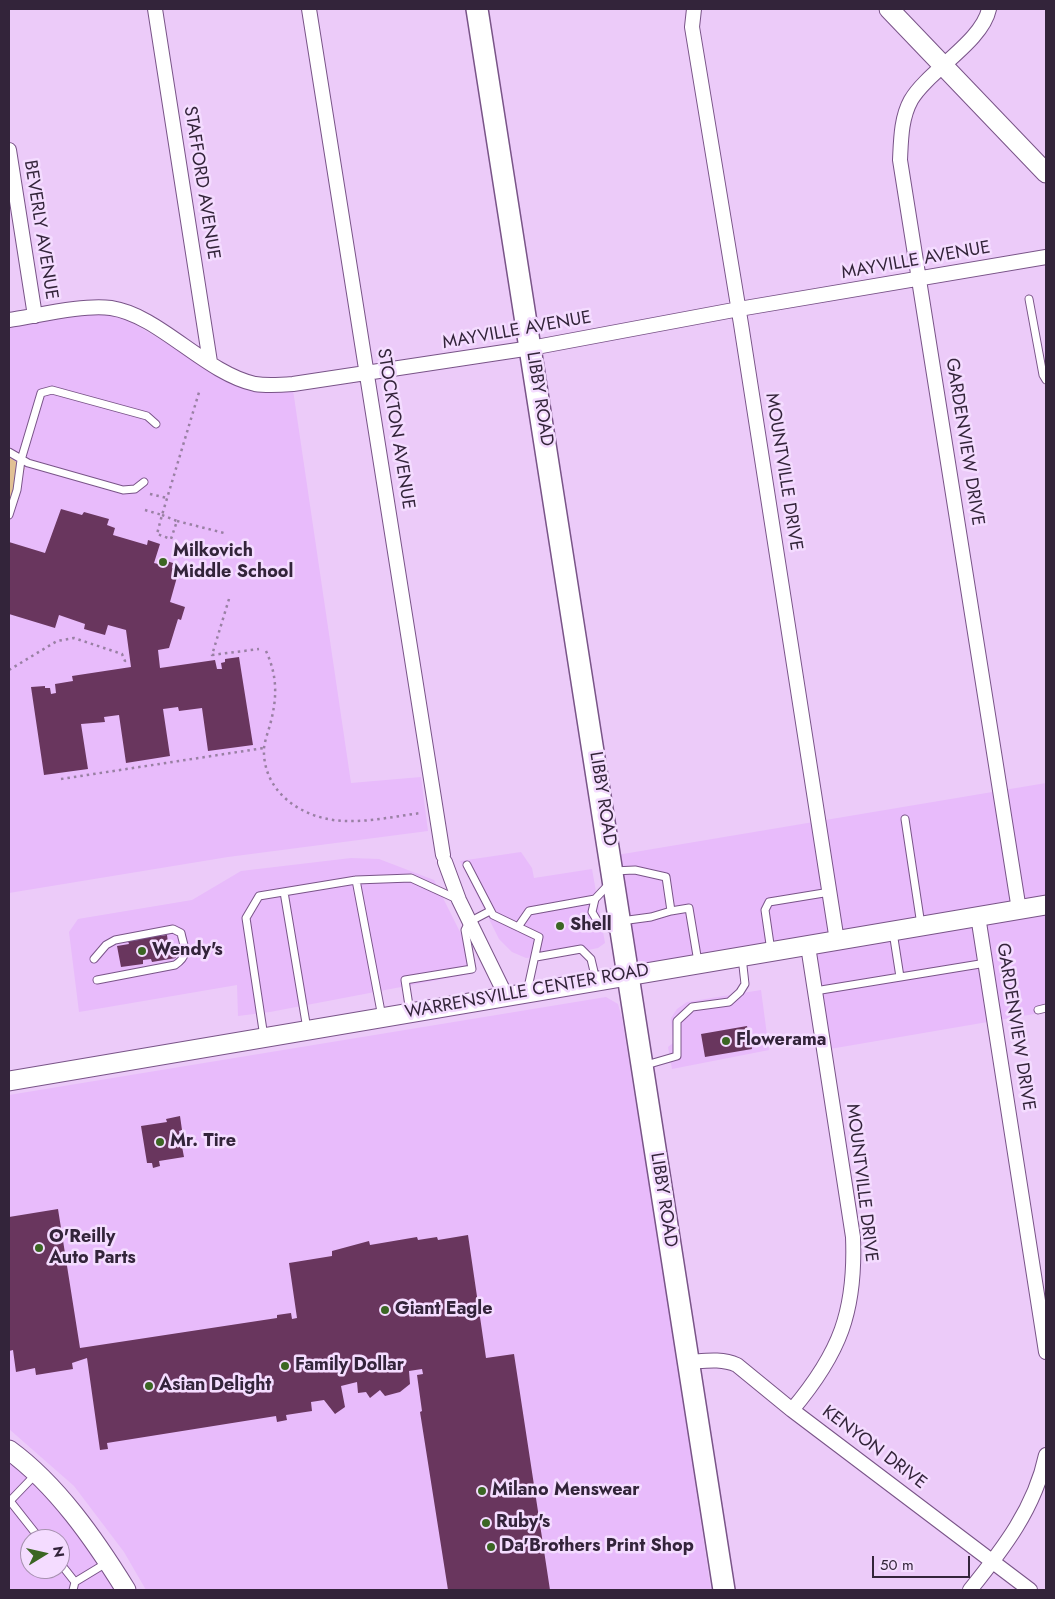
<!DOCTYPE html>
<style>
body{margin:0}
#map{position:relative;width:1055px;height:1599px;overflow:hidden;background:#eccbf9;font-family:Jost,sans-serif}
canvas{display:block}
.frame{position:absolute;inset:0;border:10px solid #33243a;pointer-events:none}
.north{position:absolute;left:20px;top:1529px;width:50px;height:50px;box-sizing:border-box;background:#f4dcff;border:1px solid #a792b0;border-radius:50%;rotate:81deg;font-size:14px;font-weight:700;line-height:20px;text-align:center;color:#33243a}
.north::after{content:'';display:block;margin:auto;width:18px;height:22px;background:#3b6623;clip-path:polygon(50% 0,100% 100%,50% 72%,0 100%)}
.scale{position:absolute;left:872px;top:1556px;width:98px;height:22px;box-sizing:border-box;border:2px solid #33243a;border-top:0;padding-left:6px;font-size:15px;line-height:18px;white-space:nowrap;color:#33243a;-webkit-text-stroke:4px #f4dcff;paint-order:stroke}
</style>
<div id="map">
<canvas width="1055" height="1599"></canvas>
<div class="frame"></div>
<div class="north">N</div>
<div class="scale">50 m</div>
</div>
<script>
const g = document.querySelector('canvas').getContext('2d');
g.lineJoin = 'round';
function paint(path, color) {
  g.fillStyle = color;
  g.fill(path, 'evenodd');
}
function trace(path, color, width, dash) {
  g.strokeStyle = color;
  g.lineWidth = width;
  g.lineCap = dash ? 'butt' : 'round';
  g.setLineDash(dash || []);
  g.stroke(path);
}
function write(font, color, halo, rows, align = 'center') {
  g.font = font + ' Jost,sans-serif';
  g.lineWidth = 5;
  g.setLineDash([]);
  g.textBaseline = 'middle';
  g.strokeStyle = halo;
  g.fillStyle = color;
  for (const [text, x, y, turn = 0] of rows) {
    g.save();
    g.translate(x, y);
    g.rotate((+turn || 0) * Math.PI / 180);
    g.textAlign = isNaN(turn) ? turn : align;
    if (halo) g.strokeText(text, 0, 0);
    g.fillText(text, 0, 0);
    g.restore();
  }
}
const built = new Path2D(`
 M89,312H105L124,318L185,354L293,390L351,783L421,777L428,831L228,857L9,893V325Z
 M1046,783V1012L824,1050L808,946L629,974L611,856Z
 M521,852L532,868L534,878L592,869L605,943L598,948L573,953L526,958L512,952L499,939L460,861Z
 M351,858L379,859L434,880L476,964L464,975L270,1012L238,1016L237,985L79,1012L69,932L78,919L192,900L241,871Z
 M761,990L769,1050L672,1069L668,1047L673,1043L671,1018L677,1009L687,1002Z
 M606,997L618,1004L622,1018L666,1289L711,1590H146L124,1552L74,1486L9,1429V1095Z
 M9,1450L126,1590H9ZM30,1539H60V1569H30Z`);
const green = new Path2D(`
 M9,457L25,468L9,511Z`);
const building = new Path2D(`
 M61,509L82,515L84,512L109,519L107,525L115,528L113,535L147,545L148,540L160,544L154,563L162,565L163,560L173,563L172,568L179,570L170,602L185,607L181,620L178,619L169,648L158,650L160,668L215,660L217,669H222L221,663L225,662V659L239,657L253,745L208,751L202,708L179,711L178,707L163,709L170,756L126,763L119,715L104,717L105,722L81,724L88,769L44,775L31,687L45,686V688H50L51,694L56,693L55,684L73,681L72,676L131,667L126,630L108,625L105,635L84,629L85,624L59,615L55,628L9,614V542L45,553Z
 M159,934V936L167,935L169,951L175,950L176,958L152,962L151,959L143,960V964L121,967L117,946L129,944L128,941L138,940V938L155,937V935Z
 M747,1026L752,1049L705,1057L701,1034Z
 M180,1116L182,1130L179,1131L184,1157L159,1161L160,1166L153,1168L152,1163H147L141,1126L167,1122L166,1119Z
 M58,1209L80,1348L277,1318V1315L291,1313L292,1319L297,1318L289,1263L332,1256V1251L369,1241L370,1245L417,1237L418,1240L437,1237L438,1240L468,1235L486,1358L514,1354L550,1590H448L420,1412L422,1411L417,1375L423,1374L422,1369L409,1371L410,1384L400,1392L385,1396L380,1390L370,1398L366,1392L358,1393L357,1382L341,1386L345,1407L335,1414L324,1400L311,1402L312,1411L286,1415L287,1420L277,1422L276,1416L201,1428L107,1443L108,1449L100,1450L87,1358L72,1363L73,1369L36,1375L35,1368L16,1372L13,1350L9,1351V1217Z`);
const path = new Path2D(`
 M150,494L167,498
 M145,510L162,515L200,389
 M162,515L177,521L171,539L157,534Z
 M177,521L224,533
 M229,599L212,655L259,649
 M266,651C278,677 277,699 270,725C268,732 265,740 264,748C262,793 304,820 345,821C370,822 397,816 421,813
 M9,670L57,641L74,638L122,654L125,661L124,665
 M61,779L264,748`);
const lane = new Path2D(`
 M1029,299L1043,375L1046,380
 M9,452L28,463L123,490L135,489L144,482
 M9,515L17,490L21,460L41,393L52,390L147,416L156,424
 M905,819L921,925
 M467,865L493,915L539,937L527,992
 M613,871L635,870L666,877L671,911L651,917L621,921
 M356,880L382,1017
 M610,883L595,899L592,912L598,922L617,932
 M284,892L307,1029
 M671,911L689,908L698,962
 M518,927L529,911L595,899
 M893,932L900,977
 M771,951L765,910L769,902L830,892
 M536,957L581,949L591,959L596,980
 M94,959L106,945L115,940L173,929L181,933C184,948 190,955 175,965L97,980
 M815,991L986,963
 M1038,1010L1046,1008
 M410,1012L405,980L472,969L465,930L469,922L490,911
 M264,1037L246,918L259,896L356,880L411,878L459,900
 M646,1065L677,1056V1021L692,1007L729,1002L740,992L745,984L742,957
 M35,1475L10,1501L40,1539
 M60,1563L75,1582L108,1562
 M73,1590L75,1582`);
const street = new Path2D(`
 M155,9L210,362
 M309,9L443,855
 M694,9L692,27L741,324L837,941
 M989,9C982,42 928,71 911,100C901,118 901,140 900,160L1019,910
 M9,150L35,316
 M9,320C36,316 84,304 111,308C159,315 205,373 255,384C267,386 281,385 293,384L531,348L739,309L1046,257
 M445,862L459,900L506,996
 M978,916L1046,1352
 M688,1362C705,1361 721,1358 737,1365L792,1410L1030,1590
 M792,1410C840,1353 856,1311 853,1237L808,946
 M970,1590C1003,1549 1035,1508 1046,1455`);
const secondary = new Path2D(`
 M889,9L1046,173
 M9,1081L1046,905
 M9,1450C57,1485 95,1540 126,1590`);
const primary = new Path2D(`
 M477,9L724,1590`);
const markers = [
 [163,562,5,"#3b6623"],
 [560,926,5,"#3b6623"],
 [142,951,5,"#3b6623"],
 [726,1041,5,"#3b6623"],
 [160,1142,5,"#3b6623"],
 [39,1248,5,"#3b6623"],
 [385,1310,5,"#3b6623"],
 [285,1366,5,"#3b6623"],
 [149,1386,5,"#3b6623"],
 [482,1491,5,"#3b6623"],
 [486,1523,5,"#3b6623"],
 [491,1547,5,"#3b6623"]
];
const streetNames = [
 ["STAFFORD AVENUE",201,183,81],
 ["BEVERLY AVENUE",40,230,81],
 ["MAYVILLE AVENUE",916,261,-10],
 ["MAYVILLE AVENUE",517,331,-10],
 ["LIBBY ROAD",539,399,81],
 ["STOCKTON AVENUE",395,429,81],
 ["GARDENVIEW DRIVE",964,442,81],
 ["MOUNTVILLE DRIVE",783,472,81],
 ["LIBBY ROAD",602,799,81],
 ["WARRENSVILLE CENTER ROAD",527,992,-10],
 ["GARDENVIEW DRIVE",1015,1027,81],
 ["MOUNTVILLE DRIVE",861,1183,83],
 ["LIBBY ROAD",663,1200,81],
 ["KENYON DRIVE",874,1448,37]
];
const poiNames = [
 ["Milkovich",173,552],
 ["Middle School",173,573],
 ["Shell",570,926],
 ["Wendy's",152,951],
 ["Flowerama",736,1041],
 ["Mr. Tire",170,1142],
 ["O'Reilly",49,1238],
 ["Auto Parts",49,1259],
 ["Giant Eagle",395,1310],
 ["Family Dollar",295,1366],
 ["Asian Delight",159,1386],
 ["Milano Menswear",492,1491],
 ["Ruby's",496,1523],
 ["Da'Brothers Print Shop",501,1547]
];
paint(built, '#e8bbfb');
paint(green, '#e1c194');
paint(building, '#69365e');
trace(lane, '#795488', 9);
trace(street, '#795488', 16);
trace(secondary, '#795488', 21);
trace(primary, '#795488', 24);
trace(path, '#9980a3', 2.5, [2.5, 4]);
trace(lane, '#fff', 7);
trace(street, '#fff', 14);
trace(secondary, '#fff', 19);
trace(primary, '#fff', 21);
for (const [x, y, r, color] of markers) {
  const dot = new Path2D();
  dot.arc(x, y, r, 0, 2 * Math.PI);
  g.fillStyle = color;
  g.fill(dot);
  trace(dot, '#f4dcff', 2);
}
write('18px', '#33243a', '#f4dcff', streetNames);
write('bold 18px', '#33243a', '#f4dcff', poiNames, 'left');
</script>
